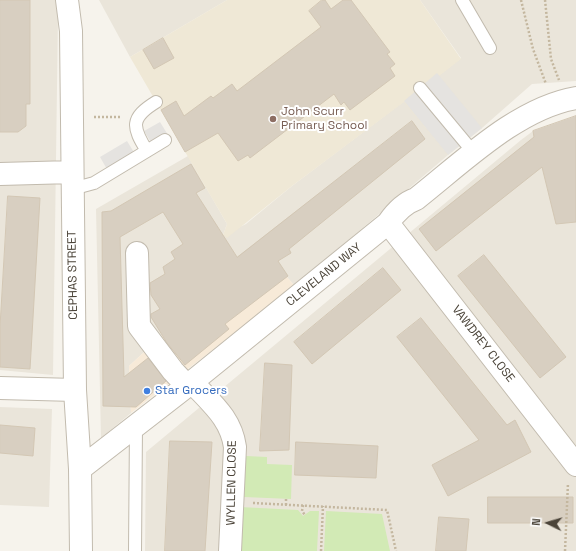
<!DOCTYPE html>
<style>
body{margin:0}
#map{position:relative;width:576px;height:551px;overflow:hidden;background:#f6f3ec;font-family:"Space Grotesk",sans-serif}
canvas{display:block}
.north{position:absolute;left:528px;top:503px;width:40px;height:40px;-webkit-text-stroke:3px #fff;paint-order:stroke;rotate:275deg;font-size:11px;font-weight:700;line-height:16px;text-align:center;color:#4b4439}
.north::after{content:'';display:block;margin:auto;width:14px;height:18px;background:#4b4439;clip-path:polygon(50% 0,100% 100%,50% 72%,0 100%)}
</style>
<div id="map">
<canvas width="576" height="551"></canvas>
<div class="north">N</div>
</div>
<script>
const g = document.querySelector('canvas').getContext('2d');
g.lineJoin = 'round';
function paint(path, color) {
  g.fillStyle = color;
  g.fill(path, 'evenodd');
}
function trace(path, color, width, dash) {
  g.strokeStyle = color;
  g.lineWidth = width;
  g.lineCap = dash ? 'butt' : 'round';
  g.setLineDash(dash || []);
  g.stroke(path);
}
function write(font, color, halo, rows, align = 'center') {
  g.font = font + ' "Space Grotesk",sans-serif';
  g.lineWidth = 4;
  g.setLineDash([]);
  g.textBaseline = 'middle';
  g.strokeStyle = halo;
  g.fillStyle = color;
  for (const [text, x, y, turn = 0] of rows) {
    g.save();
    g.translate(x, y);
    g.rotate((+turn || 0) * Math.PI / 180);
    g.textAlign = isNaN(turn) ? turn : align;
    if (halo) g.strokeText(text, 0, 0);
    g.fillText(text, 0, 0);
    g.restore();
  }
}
const residential = new Path2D(`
 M0,0H55L58,15L53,375L0,370Z
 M99,0H227L130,57Z
 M420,0H576V81L532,84L482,128L448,155L295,286L259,246L129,366L131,413L101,438L96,209L188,156L227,224L223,235L246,224L292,186L461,58Z
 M576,116V551H145L146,452L521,140L533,131Z
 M0,407L52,409L49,507L0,505Z`);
const commercial = new Path2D(`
 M259,246L295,286L131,413L129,366Z`);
const education = new Path2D(`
 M227,0H420L461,59L439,76L482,128L448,155L404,102L292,186L227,238L223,235L227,224L130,57Z`);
const green = new Path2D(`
 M246,456L267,457V464L292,465L291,499L244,497Z
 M240,507L298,510L303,516L310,511H319L317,551H238Z
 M326,511L382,514L390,551H324Z`);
const parking = new Path2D(`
 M437,73L482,128L448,155L404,101Z
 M160,122L168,135L152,144L144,131Z
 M127,141L135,154L108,171L100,157Z`);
const building = new Path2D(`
 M0,0H30V104H26V126L18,132H0Z
 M322,0H325L331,9L343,0H351L390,52L387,54L395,64L390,68L395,76L350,110L344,102L341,105L334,94L250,158L248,155L238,161L218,133L185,152L161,110L176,101L184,116L211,96L213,98L232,84L237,91L321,27L309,11Z
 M163,38L174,58L154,69L143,50Z
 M576,116V222L556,224L542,167L436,251L419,229L534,137L533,131Z
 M412,121L425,139L289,249L291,253L278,261L288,276L225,324L229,329L185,365L167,343L151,317V314L160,309L151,295L150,283L165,274L163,267L175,259L171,252L183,244L163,212L120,237L124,377L148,358L166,381L136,407L103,406L102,212L111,211L191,164L205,188L196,193L237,257Z
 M8,196L40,198L30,369L0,367V327Z
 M484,255L566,357L540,378L458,276Z
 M383,268L401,290L312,364L294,342Z
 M421,318L507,425L515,420L531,452L448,496L432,465L479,440L397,337Z
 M265,363L292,365L289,450L260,451Z
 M0,425L35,428L33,456L0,453Z
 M170,441L212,442L205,551H165Z
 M296,442L378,446L376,478L295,475Z
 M488,497H573V523H488Z
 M439,517L469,519L466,551H436Z`);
const path = new Path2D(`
 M521,0L533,49L546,84
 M545,0L551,59L559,80
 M94,117H121
 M253,503L387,510L396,551
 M286,505V499
 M303,505L302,511L305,515
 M321,551L323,506
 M565,551L568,483`);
const service = new Path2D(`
 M462,0L490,48
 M420,88L474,153
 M147,151C132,127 130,118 156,102
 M72,189L94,183L165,140
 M135,551L136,426`);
const minor = new Path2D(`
 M67,0L71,31L75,390L80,469L81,551
 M0,174L72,172
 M388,223L576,465
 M137,253L139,326L173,371L187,386
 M192,382C211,403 231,418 235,447L230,551
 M0,388L75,390
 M80,469L187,386L388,223C395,213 404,203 416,199C462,163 517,108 576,98`);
const markers = [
 [273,119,4,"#8d6e63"],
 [147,391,4,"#3f7fe0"]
];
const educationNames = [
 ["John Scurr",281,112],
 ["Primary School",281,126]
];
const streetNames = [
 ["CEPHAS STREET",73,275,-91],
 ["CLEVELAND WAY",324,275,-39],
 ["VAWDREY CLOSE",483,344,52],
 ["WYLLEN CLOSE",232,483,-89]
];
const shopNames = [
 ["Star Grocers",155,391]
];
paint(residential, '#eae5da');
paint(commercial, '#f7ead8');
paint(education, '#efe8d6');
paint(green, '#d2eab5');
paint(parking, '#e5e3e0');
paint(building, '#d8cfc1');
trace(building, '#d3c7b4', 1);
trace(service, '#c2bbae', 14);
trace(minor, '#c2bbae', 24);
trace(path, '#c4b79f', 2.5, [2, 2]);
trace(service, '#fff', 12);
trace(minor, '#fff', 22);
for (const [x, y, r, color] of markers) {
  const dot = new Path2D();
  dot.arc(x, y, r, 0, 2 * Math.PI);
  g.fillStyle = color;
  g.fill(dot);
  trace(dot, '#fff', 1.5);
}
write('12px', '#785e54', '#fff', educationNames, 'left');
write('12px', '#4b4439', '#fff', streetNames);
write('12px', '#366cbe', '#fff', shopNames, 'left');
</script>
